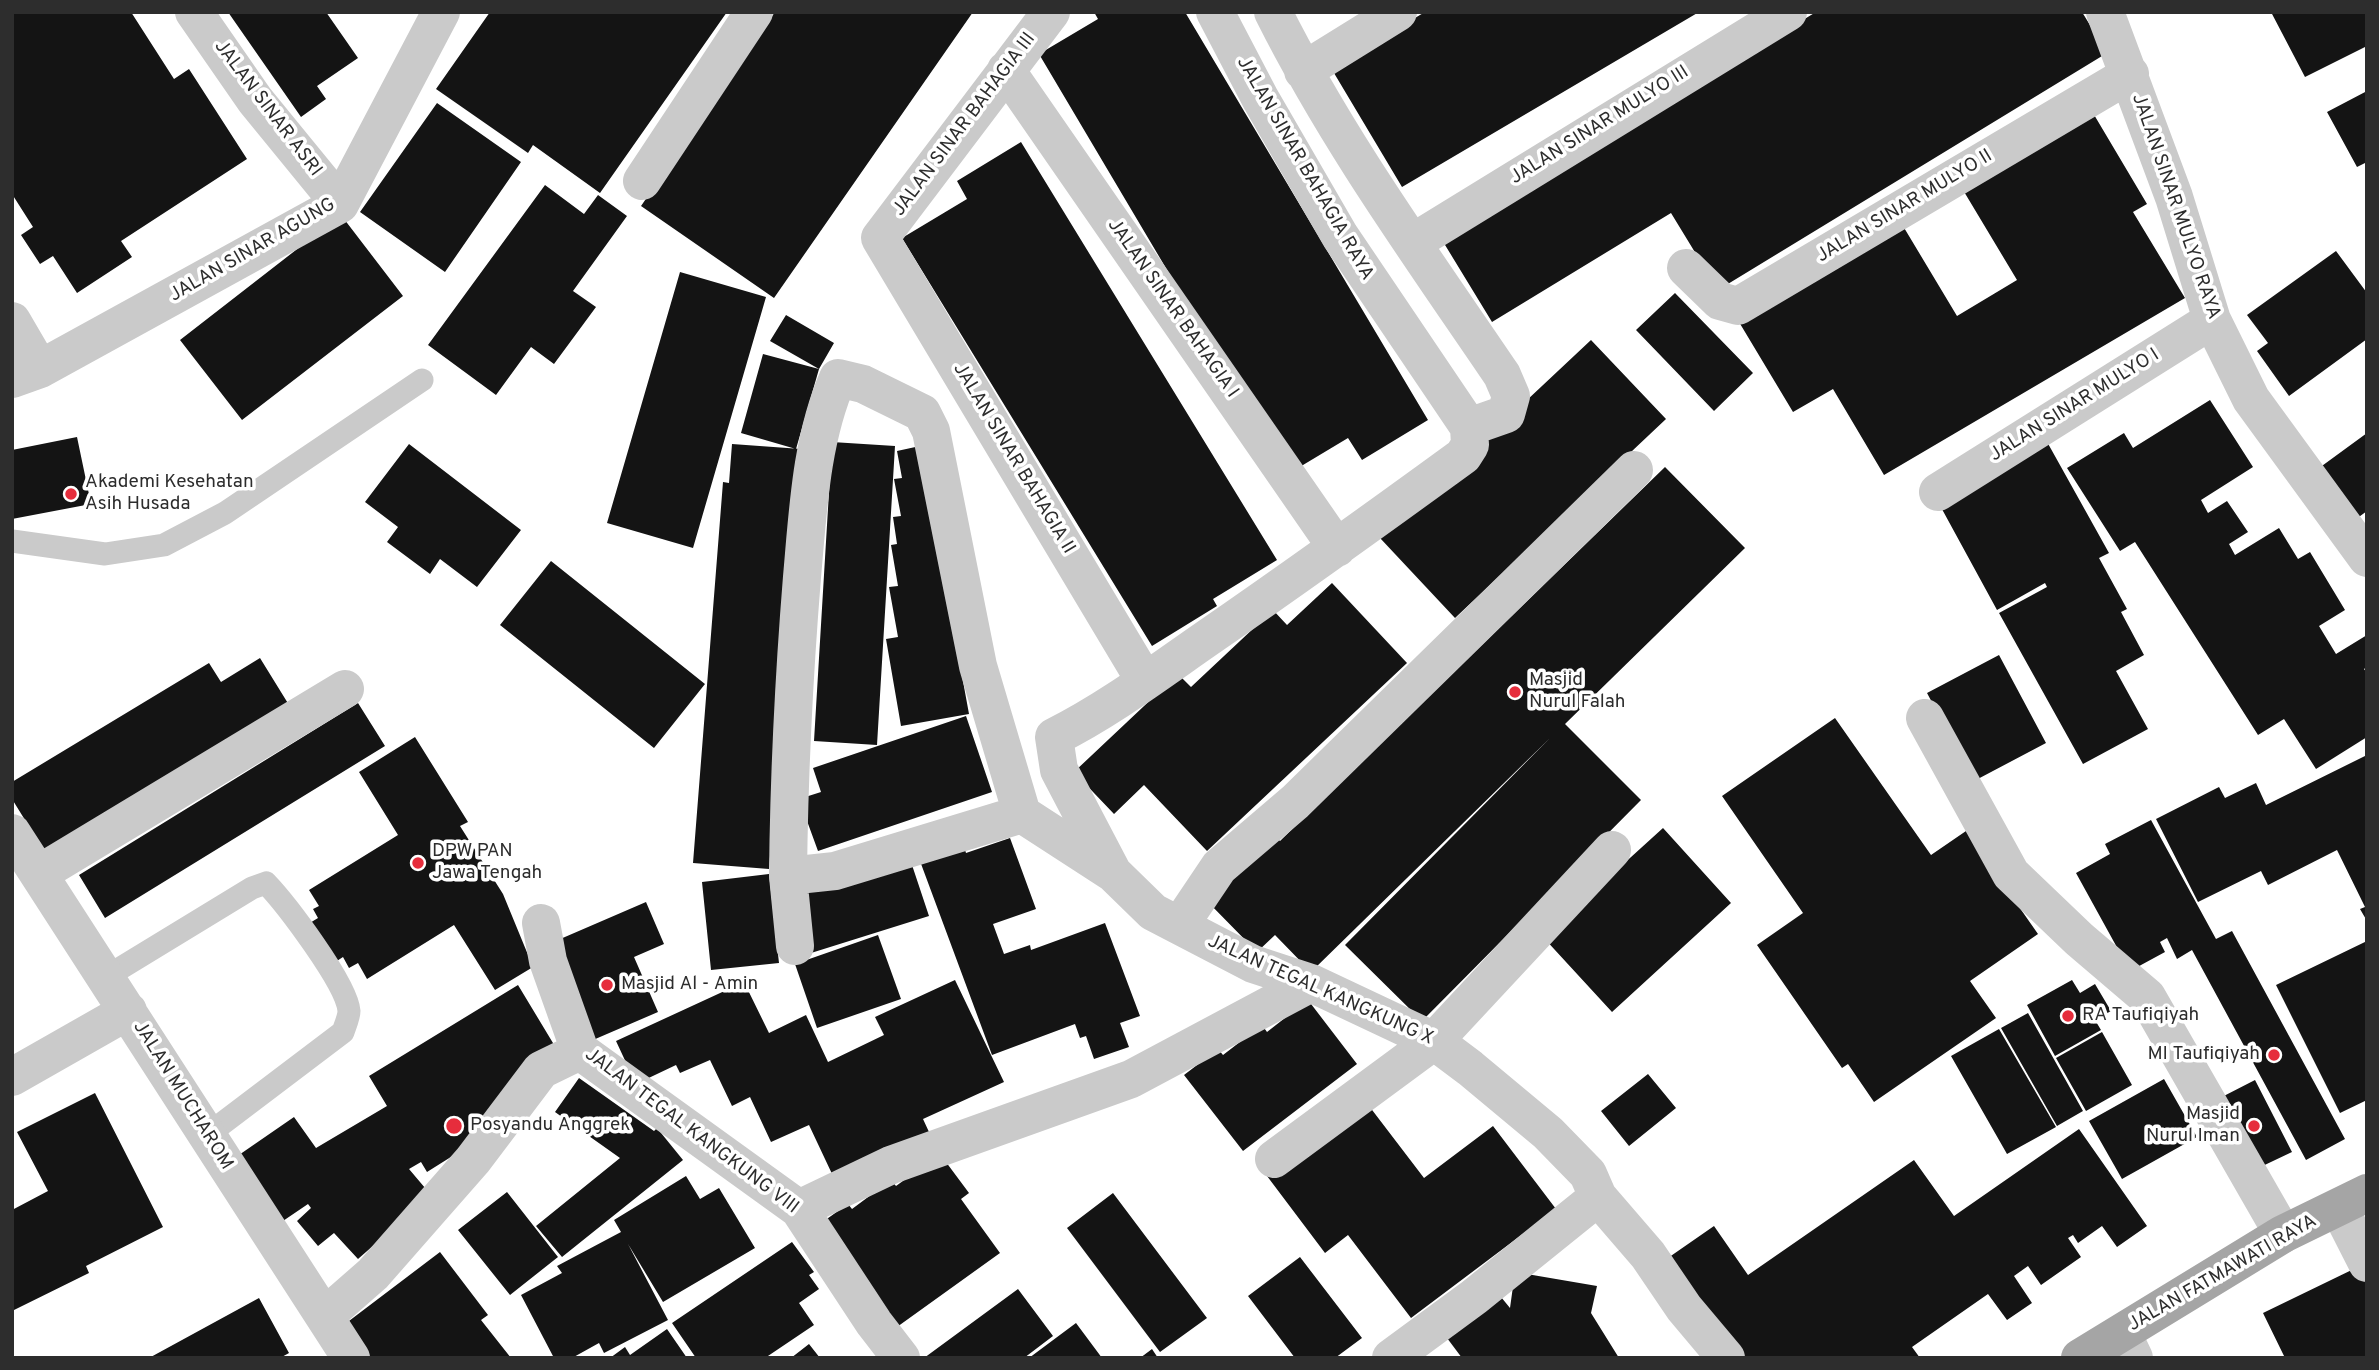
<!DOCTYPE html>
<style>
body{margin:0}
#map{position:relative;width:2379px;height:1370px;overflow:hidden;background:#fff;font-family:Overpass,sans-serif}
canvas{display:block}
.frame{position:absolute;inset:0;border:14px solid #2d2d2d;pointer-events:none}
</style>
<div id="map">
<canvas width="2379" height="1370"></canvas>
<div class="frame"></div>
</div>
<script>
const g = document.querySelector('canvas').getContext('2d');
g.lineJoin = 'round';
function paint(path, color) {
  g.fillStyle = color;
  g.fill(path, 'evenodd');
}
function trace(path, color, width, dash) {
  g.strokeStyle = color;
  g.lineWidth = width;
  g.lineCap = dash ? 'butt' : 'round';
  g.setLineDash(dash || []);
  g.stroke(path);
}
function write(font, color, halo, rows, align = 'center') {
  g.font = font + ' Overpass,sans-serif';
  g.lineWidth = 7;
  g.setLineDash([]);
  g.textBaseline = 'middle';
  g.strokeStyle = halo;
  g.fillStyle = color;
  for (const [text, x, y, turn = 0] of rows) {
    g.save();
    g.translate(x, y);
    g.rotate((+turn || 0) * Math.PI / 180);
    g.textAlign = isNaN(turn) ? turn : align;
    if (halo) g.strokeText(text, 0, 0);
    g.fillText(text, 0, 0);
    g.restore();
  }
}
const building = new Path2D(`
 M12,12H131L174,79L189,69L247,159L121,241L132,257L77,293L53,256L40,264L21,235L33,227L12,194Z
 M228,12H326L358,58L317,86L326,99L301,117Z
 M490,12H727L600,193L533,145L528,153L436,89Z
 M775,12H973L774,298L641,206Z
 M1094,12H1185L1428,420L1362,460L1348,438L1288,474L1039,54L1098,19Z
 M1425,12H1699L1402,187L1331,68Z
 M1816,12H2082L2107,53L1718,290L1671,213L1492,322L1442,240Z
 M2271,12H2367V46L2305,77Z
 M2367,91V162L2357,167L2327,112Z
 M437,103L521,162L445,272L360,212Z
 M2093,113L2147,204L2133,212L2185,298L1884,475L1833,389L1793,412L1739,322L1903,226L1957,316L2017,280L1963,190Z
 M1021,142L1277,560L1213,599L1217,606L1152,646L902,238L967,199L957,181Z
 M545,185L584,214L598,195L627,216L573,291L596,307L554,364L531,347L496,395L428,345Z
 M341,215L403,296L242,420L180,340Z
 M2336,251L2367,293V339L2289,396L2257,351L2268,343L2247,315Z
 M680,272L766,297L693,548L607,523Z
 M1675,293L1753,373L1714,411L1636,330Z
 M786,315L834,343L819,369L796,449L741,433L763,354L819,369L770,341Z
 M1591,340L1666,419L1455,618L1380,538Z
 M2210,400L2253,467L2201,500L2208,513L2227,501L2248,532L2229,544L2235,555L2279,528L2298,559L2310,552L2345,610L2319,626L2336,654L2367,635V667L2364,669L2367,673V737L2316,769L2284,719L2258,735L2135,542L2120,551L2067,468L2124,433L2133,448Z
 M2367,433V511L2352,522L2315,471Z
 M77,437L91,504L12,519V450Z
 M2046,440L2109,553L2099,558L2127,609L2121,612L2144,655L2116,671L2148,729L2083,764L1999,613L2047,587L2045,583L1997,610L1937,500Z
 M832,442L895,446L877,745L814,741Z
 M409,444L521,530L477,587L440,559L430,574L387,542L398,527L365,502Z
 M732,444L801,449L769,869L693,863L723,482L729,483Z
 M920,446L969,714L901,726L886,639L898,637L889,587L898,586L891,545L897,544L893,517L901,516L894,479L902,478L897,451Z
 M1665,467L1745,548L1565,724L1641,800L1422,1021L1345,945L1550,738L1311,972L1275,935L1257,952L1205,899L1273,834L1280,841Z
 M551,561L705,684L654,748L500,625Z
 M1332,583L1407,663L1207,851L1144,785L1114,814L1074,772L1178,674L1191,687L1273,610L1287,625Z
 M1999,655L2046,743L1974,781L1927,693Z
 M260,658L289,705L46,854L12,799V782L209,663L221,682Z
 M358,703L385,746L105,918L79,875Z
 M966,716L992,792L818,851L799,799L821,792L813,768Z
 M1835,718L1931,855L1966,831L2038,934L1970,981L1996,1018L1874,1102L1848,1064L1842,1068L1757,945L1803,913L1722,796Z
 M415,737L468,822L460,826L503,894L533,967L495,990L454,925L367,979L358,963L349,968L343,957L320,972L295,932L318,918L313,909L319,906L309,890L398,835L359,772Z
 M2367,755V921L2360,909L2365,907L2337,850L2268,885L2261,871L2198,902L2156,819L2219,787L2225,798L2256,783L2266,805Z
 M2151,820L2216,939L2232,931L2345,1139L2306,1160L2192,950L2177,959L2167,938L2160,942L2165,952L2130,971L2076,873L2110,854L2105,844Z
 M1663,828L1731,903L1612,1012L1543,937Z
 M961,837L966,853L1010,838L1036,909L993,924L1004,954L1030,945L1031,950L1105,923L1140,1016L1120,1023L1129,1047L1094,1059L1086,1036L1080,1038L1075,1024L992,1055L917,853Z
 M911,862L929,916L811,953L792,893Z
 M769,874L779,963L711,970L702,882Z
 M646,902L664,944L634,957L658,1012L593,1040L551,943Z
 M878,935L901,999L817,1028L795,964Z
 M2367,941V1100L2340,1113L2276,985Z
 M955,980L1004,1082L923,1119L929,1132L833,1176L809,1125L771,1142L750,1097L732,1106L710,1060L680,1073L676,1065L636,1084L616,1041L744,982L769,1033L806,1015L828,1062L884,1035L875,1017Z
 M2072,980L2080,993L2095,984L2111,1011L2095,1020L2101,1030L2055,1056L2027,1005Z
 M518,985L556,1048L470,1145L427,1172L421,1162L409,1169L431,1195L358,1259L334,1233L318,1246L297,1221L311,1208L308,1204L280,1223L236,1157L294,1117L316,1148L387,1106L369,1076Z
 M1308,1000L1357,1064L1243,1151L1184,1075L1218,1049L1223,1055L1262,1025L1267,1032Z
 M2028,1013L2083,1111L2057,1126L2001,1028Z
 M1999,1029L2056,1127L2007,1154L1951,1056Z
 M2102,1032L2132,1085L2086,1111L2056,1058Z
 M1648,1074L1676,1108L1629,1146L1601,1111Z
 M579,1078L654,1131L657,1128L683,1160L562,1257L536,1226L620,1158L555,1112Z
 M2164,1079L2197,1137L2122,1179L2089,1121Z
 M2255,1080L2292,1152L2252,1171L2216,1100Z
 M95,1093L163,1227L86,1266L89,1273L12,1311V1210L48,1191L17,1132Z
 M1366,1102L1424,1178L1493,1126L1556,1209L1411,1318L1348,1235L1325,1253L1267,1176Z
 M2079,1129L2147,1226L2117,1247L2102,1226L2078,1243L2073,1235L2068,1238L2081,1257L2041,1285L2028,1266L2014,1276L2032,1303L2007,1320L1988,1294L1912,1347L1920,1358H1733L1665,1260L1714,1226L1748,1275L1914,1160L1954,1216Z
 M940,1154L969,1193L961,1199L1000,1253L890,1332L814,1228L848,1204L852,1209L891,1180L896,1186Z
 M686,1176L700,1199L719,1188L755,1248L663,1302L628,1244L668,1320L604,1353L599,1343L572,1358H554L521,1295L562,1273L557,1266L621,1232L614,1220Z
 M507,1192L558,1257L510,1295L458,1230Z
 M1113,1193L1207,1318L1160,1352L1067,1228Z
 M792,1242L814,1272L809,1275L819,1289L799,1303L814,1325L765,1358H696L672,1323Z
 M440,1252L488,1315L481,1320L511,1358H371L345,1324Z
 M1300,1257L1362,1338L1335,1358H1295L1248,1296Z
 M2362,1265L2367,1275V1358H2285L2263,1313Z
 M1515,1272L1597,1286L1591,1313L1619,1358H1462L1447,1338L1501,1297L1510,1308Z
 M1018,1289L1053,1336L1024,1358H924Z
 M259,1298L289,1353L280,1358H149Z
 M1076,1323L1102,1358H1029L1033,1355Z
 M667,1329L687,1358H610L625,1347L630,1355Z
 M809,1344L820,1358H791Z
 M1152,1349L1158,1358H1140Z`);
const service = new Path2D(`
 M12,541L105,554L164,545L225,513L422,380
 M106,977L252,888L266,883C286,904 347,984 349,1011C349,1017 345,1026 343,1032L207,1135`);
const minor = new Path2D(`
 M194,12L255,100L340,204
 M1051,12L880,238L1145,681
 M1215,12L1260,98L1340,236L1469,427
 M1273,12C1337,140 1422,257 1502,375L1511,396L1506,414L1469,427
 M2105,12L2174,197L2212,320L2251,399L2367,558
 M1006,70L1337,548
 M1303,71L1398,12
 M642,181L754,12
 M1412,243L1788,12
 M1686,268L1720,301L1738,306L2130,74
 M12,321L40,369
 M838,378L863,384L922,413L931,431L978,666L1022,814L835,871L788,876C789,777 794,676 802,577C808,510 811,440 838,378Z
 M12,379L40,369L340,204L441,12
 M1938,492L2212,320
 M1925,718L2011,874L2079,939L2147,997L2283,1234
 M1022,814L1113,873L1153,912L1253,964L1311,983L1434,1041L1470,1068L1548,1133L1588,1174L1598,1197L1648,1255L1684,1308L1726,1358
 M12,833L351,1358
 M40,873L345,689
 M1113,873L1059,770L1054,737C1108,710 1157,673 1206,639C1293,579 1378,518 1463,456L1470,445L1469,427
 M788,876L795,946
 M541,923L548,961L580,1051L799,1209L874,1323L901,1358
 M1180,925L1219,867L1295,802L1634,470
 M12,1077L128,1011
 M1274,1159L1434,1041L1612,850
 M2339,1208L2367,1263
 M799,1209L891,1165L1131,1079L1311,983
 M325,1316L373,1274L473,1160L541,1070L580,1051
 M2122,1333L2134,1358
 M1391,1358L1474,1297L1598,1197`);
const primary = new Path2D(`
 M2080,1358L2283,1234L2367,1193`);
const markers = [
 [71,494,7,"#e62d3c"],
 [1515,692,7,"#e62d3c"],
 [418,863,7,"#e62d3c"],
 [607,985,7,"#e62d3c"],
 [2068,1016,7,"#e62d3c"],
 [2274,1055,7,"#e62d3c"],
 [454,1126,9,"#e62d3c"],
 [2254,1126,7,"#e62d3c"]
];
const streetNames = [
 ["JALAN SINAR ASRI",267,109,53],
 ["JALAN SINAR BAHAGIA III",965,125,-53],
 ["JALAN SINAR MULYO III",1600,126,-32],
 ["JALAN SINAR BAHAGIA RAYA",1304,169,60],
 ["JALAN SINAR MULYO II",1905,207,-31],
 ["JALAN SINAR MULYO RAYA",2175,207,71],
 ["JALAN SINAR AGUNG",253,251,-30],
 ["JALAN SINAR BAHAGIA I",1172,309,55],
 ["JALAN SINAR MULYO I",2075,406,-32],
 ["JALAN SINAR BAHAGIA II",1013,459,59],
 ["JALAN TEGAL KANGKUNG X",1320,991,24],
 ["JALAN MUCHAROM",182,1096,58],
 ["JALAN TEGAL KANGKUNG VIII",691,1132,37],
 ["JALAN FATMAWATI RAYA",2223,1274,-30]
];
const poiNames = [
 ["Akademi Kesehatan",85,483],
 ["Asih Husada",85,505],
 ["Masjid",1529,681],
 ["Nurul Falah",1529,703],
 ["DPW PAN",432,852],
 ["Jawa Tengah",432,874],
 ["Masjid Al - Amin",621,985],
 ["RA Taufiqiyah",2082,1016],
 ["MI Taufiqiyah",2260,1055,"right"],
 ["Masjid",2240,1115,"right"],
 ["Nurul Iman",2240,1137,"right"],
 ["Posyandu Anggrek",470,1126]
];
paint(building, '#141414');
trace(service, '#cacaca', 23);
trace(minor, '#cacaca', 38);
trace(primary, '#a5a5a5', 38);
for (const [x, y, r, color] of markers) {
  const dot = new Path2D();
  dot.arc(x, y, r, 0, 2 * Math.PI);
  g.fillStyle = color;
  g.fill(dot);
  trace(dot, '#fff', 2.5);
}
write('19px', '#2d2d2d', '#fff', streetNames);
write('19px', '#2d2d2d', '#fff', poiNames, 'left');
</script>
